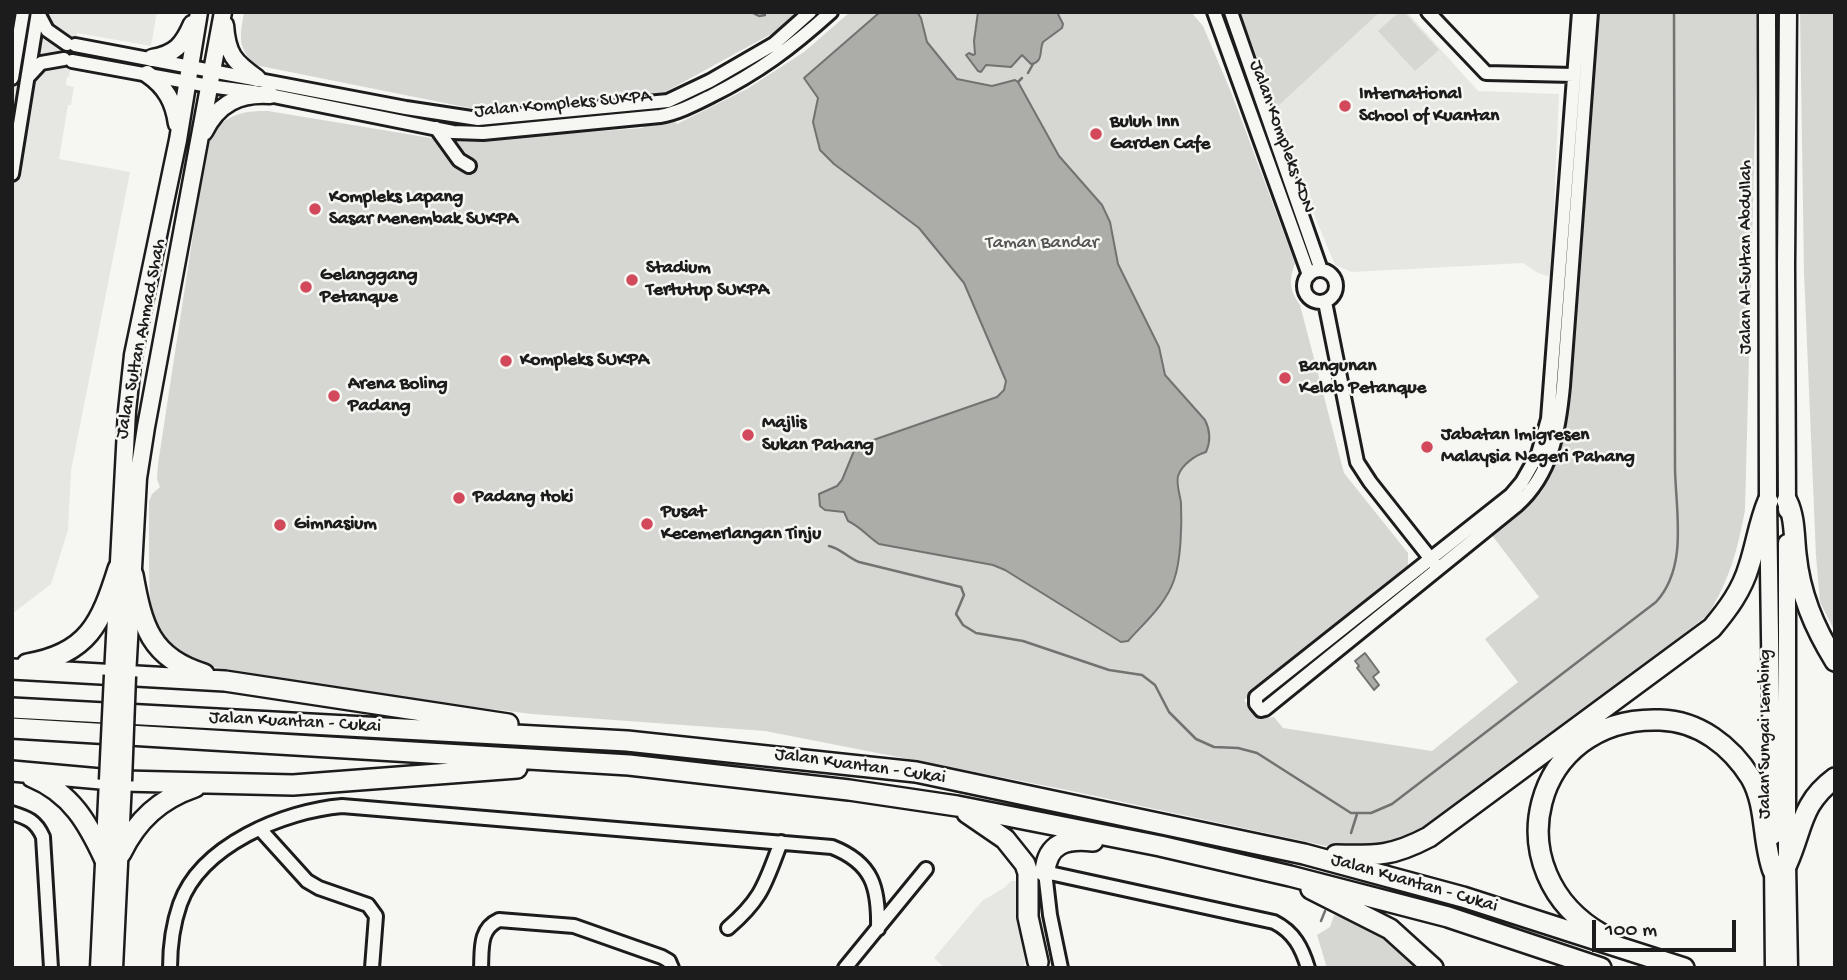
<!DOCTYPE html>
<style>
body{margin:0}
#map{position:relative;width:1847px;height:980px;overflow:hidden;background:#f6f6f2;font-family:"Gochi Hand",sans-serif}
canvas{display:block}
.frame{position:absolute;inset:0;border:14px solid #1c1c1c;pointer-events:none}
.scale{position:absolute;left:1592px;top:920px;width:144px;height:32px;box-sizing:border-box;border:4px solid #1c1c1c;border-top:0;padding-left:9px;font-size:21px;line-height:24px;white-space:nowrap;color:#1c1c1c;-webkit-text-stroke:5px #f6f6f2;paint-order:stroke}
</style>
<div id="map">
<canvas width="1847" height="980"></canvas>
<div class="frame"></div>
<div class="scale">100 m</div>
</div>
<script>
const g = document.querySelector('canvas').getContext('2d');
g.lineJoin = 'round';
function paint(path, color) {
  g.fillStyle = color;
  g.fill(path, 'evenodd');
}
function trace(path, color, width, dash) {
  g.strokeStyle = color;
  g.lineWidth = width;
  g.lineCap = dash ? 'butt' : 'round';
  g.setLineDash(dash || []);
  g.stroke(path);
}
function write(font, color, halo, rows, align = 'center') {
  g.font = font + ' "Gochi Hand",sans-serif';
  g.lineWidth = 5;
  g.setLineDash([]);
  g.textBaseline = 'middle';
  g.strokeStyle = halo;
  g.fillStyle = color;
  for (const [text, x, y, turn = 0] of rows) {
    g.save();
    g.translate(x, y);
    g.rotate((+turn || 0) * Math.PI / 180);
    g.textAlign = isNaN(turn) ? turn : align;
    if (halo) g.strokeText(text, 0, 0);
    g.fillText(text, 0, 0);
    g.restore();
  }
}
const built = new Path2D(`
 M12,12H157L151,46L77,33L69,77H67L66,85L74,87L71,105H68L59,159L130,172L71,471L68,530L51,584L12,614Z
 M1380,12H1407L1478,91L1559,94L1551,277L1538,273L1523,263L1352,272L1335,265L1308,200L1276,108Z
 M1011,881H1017L1025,964L1022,968H945L934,958L982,901L1004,888Z`);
const green = new Path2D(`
 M244,12H798L773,33L665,92L481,109L470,108L255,65C237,47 240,36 244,12Z
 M850,12H1191L1203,26L1231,92L1295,263C1289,280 1289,290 1300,305L1344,473L1408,553V567L1244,700L1260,719L1274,717L1283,728L1432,751L1518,682L1485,639L1539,597L1491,534L1541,493L1557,461L1566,428C1580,290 1586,151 1599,12H1758L1745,510C1737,552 1730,578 1708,615L1428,830L1382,848L1340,849L1067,790L765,731L532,714L418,700L202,665C152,643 150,619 149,568C149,546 149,524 149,502L152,494L160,487L157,479L158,464L207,143C218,117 241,110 268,111L437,139L464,141L643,128L644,122L673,119L677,124L747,89L804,52Z
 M1240,12H1380L1276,108Z
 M1399,12H1404L1439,50L1415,71L1378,31Z
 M1800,12H1835V632L1820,602L1816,556L1804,272Z
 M1334,915C1376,925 1388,935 1421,962L1414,968H1327L1317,935L1330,927Z`);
const water = new Path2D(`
 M880,12H917L921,18L927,42L957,79L992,86L1015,80L1018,82L1059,156L1102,205L1110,222L1118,264L1159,347L1165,375L1205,420C1210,430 1211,441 1206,452C1196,455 1182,464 1178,476C1176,485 1180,494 1181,503C1182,525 1181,560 1174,580C1166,604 1145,622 1128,641L1121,642L1005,570L993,565L879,544C868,537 861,527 848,521L844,512L825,510L820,506L819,494L837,486L842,480L856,446L997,397L1004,390L1006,381L964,283L919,228L834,164L820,150L813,122L818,98L804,78Z
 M978,12H1057L1063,24L1062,28L1043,42C1039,50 1044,62 1031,64L1022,55L1011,67L986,65L981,72L978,71L966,55L969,53L973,55L975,54L974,41Z
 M1365,653L1379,672L1373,677L1379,685L1374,690L1357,668L1359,666L1355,661Z`);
const stream = new Path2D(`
 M751,12L759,16L765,15
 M1028,73L1033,64
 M1018,82L1022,78
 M829,546C840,548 848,558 859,562L961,587L964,595L956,614L963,625L976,633L1023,641L1109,670L1142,675L1155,685L1169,712L1196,739L1214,747L1238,748L1257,753L1351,813H1371L1392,804L1656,602C1688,567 1676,513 1675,469L1674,12
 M1351,833L1357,814
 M1321,921L1325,911`);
const minor = new Path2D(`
 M1214,12L1309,275
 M1231,12L1321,270
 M1428,12L1486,73L1574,75
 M1579,12L1548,419L1538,454L1522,482L1511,495L1256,697V704L1261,710L1265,709L1517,505C1552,474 1559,429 1563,386L1591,12
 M38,13L47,30L67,44
 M75,45L406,108L478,119L668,101L710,81L774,44L810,12
 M72,61L209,86L254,92L453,132L483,133L660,116C678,113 695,104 711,96C759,72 791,48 831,12
 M29,76L41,63L64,59
 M12,78L23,12
 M436,128L459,160L469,166
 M12,174L38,12
 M1304 286a16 16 0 1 1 32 0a16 16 0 1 1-32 0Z
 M1325,302L1357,462L1370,482L1434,563
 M12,813C28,818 36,821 43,837L51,968
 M260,829L307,881L319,888L368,905L376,916L372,968
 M728,928C763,898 765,883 781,842
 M170,968C170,947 173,924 180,904C201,845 284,811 342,806L832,847C873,863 879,888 878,929
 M481,968C482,949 479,929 499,920L574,926L662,957L669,961L672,968
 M845,968L926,869
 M1061,968L1050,915L1045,872L1274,922C1294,932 1302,948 1308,968`);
const major = new Path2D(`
 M1767,12L1768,501L1773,836
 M225,25C227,54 234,62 257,78
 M152,58C175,54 183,45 192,24
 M147,74C166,87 174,102 177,124
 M204,132C218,103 240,93 270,95
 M1787,510L1786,265L1788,12
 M1787,543V864L1789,968
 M113,675L127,411L133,355L178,140L199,12
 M127,676L138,478L146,427L223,12
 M1773,862L1774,968
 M99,968L108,780
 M114,968L123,781`);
const highway = new Path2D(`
 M1787,501C1795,517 1794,537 1796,554C1800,594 1814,627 1835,661
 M133,575C142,625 150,658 204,674
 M27,664C88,654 101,623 118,569
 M12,669L225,681L508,724
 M12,708L627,741L916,772L1304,854L1463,897L1684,968
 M12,728L629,765L849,790L957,806L1160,846L1290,876L1448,917L1601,968
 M12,771L123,781L293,785L517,768
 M32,777C71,793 88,823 105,860
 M967,813L1005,839L1025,864L1028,873V917L1038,962
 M121,853C137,820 160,799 195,787
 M1336,855C1377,856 1393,856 1429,837L1712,628C1728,609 1742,590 1749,566C1756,545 1759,522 1768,501
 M1787,864C1803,829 1800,804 1835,778
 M1045,872C1047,843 1067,838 1093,841
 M1311,889L1390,929L1433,968
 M1603,935C1492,873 1532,715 1660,720C1699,721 1731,746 1751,778C1767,806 1762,842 1773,871`);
const majorBridge = new Path2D(`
 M108,780L113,675
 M123,781L127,676`);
const markers = [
 [1345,106,7,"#d1495b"],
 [1096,134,7,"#d1495b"],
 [315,209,7,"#d1495b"],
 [632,280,7,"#d1495b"],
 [306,287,7,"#d1495b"],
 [506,361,7,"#d1495b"],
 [1285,378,7,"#d1495b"],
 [334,396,7,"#d1495b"],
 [748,435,7,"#d1495b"],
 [1427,447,7,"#d1495b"],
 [459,498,7,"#d1495b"],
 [647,524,7,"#d1495b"],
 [280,525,7,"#d1495b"]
];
const poiNames = [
 ["International",1359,95],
 ["School of Kuantan",1359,117],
 ["Buluh Inn",1110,123],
 ["Garden Cafe",1110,145],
 ["Kompleks Lapang",329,198],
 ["Sasar Menembak SUKPA",329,220],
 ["Stadium",646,269],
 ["Tertutup SUKPA",646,291],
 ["Gelanggang",320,276],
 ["Petanque",320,298],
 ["Kompleks SUKPA",520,361],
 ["Bangunan",1299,367],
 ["Kelab Petanque",1299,389],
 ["Arena Boling",348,385],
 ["Padang",348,407],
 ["Majlis",762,424],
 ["Sukan Pahang",762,446],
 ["Jabatan Imigresen",1441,436],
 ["Malaysia Negeri Pahang",1441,458],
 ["Padang Hoki",473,498],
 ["Pusat",661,513],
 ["Kecemerlangan Tinju",661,535],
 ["Gimnasium",294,525]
];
const streetNames = [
 ["Jalan Kompleks SUKPA",563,105,-5],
 ["Jalan Kompleks KDN",1281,137,70],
 ["Jalan Al-Sultan Abdullah",1747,257,-90],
 ["Jalan Sultan Ahmad Shah",142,339,-79],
 ["Jalan Kuantan - Cukai",295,723,3],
 ["Jalan Sungai Lembing",1766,734,-90],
 ["Jalan Kuantan - Cukai",860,767,8],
 ["Jalan Kuantan - Cukai",1414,884,16]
];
const parkNames = [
 ["Taman Bandar",1042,244]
];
paint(built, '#e6e6e2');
paint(green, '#d6d6d2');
paint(water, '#acaca9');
trace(water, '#727271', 2);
trace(stream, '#727271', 2.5);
trace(minor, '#1c1c1c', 18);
trace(major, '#1c1c1c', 21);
trace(highway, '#1c1c1c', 24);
trace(minor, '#f6f6f2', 12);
trace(major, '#f6f6f2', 16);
trace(highway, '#f6f6f2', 19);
trace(majorBridge, '#1c1c1c', 21, []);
trace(majorBridge, '#f6f6f2', 16);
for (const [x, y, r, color] of markers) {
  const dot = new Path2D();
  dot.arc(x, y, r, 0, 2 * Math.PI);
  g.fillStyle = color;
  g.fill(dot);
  trace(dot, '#f6f6f2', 2.5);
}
write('bold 19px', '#1c1c1c', '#f6f6f2', poiNames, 'left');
write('19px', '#1c1c1c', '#f6f6f2', streetNames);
write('19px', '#545453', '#f6f6f2', parkNames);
</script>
